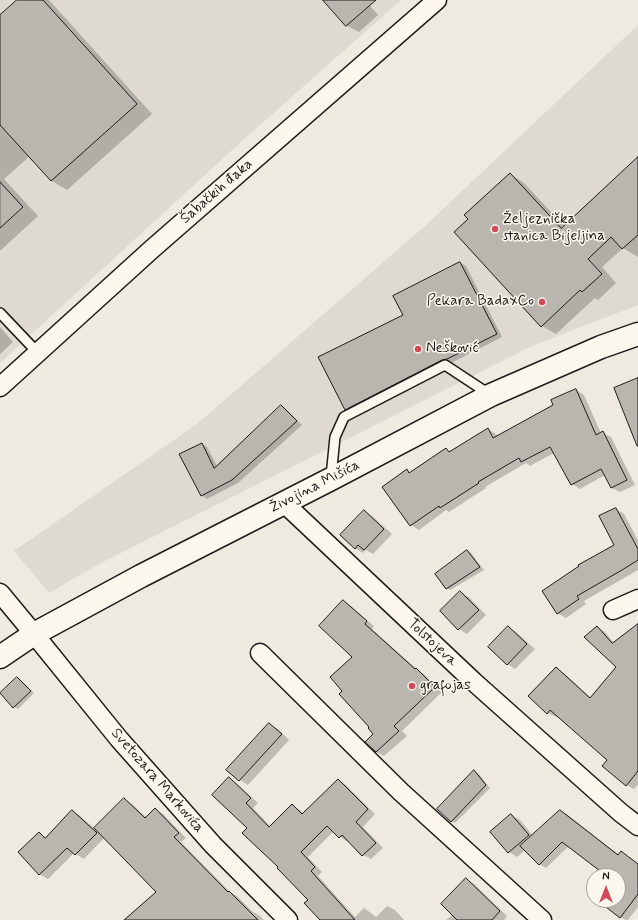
<!DOCTYPE html>
<meta charset="utf-8">
<style>
body{margin:0}
#map{position:relative;width:638px;height:920px;overflow:hidden;background:#eeeadf;font-family:Mynerve,sans-serif}
canvas{display:block}
.north{position:absolute;left:586px;top:868px;width:40px;height:40px;box-sizing:border-box;background:#fbf7ec;border:1px solid #a29f99;border-radius:50%;rotate:0deg;font-size:11px;font-weight:700;line-height:16px;text-align:center;color:#1c1c1c}
.north::after{content:'';display:block;margin:auto;width:14px;height:18px;background:#d1495b;clip-path:polygon(50% 0,100% 100%,50% 72%,0 100%)}
</style>
<div id="map">
<canvas width="638" height="920"></canvas>
<div class="north">N</div>
</div>
<script>
const g = document.querySelector('canvas').getContext('2d');
g.lineJoin = 'round';
function paint(path, color) {
  g.fillStyle = color;
  g.fill(path, 'evenodd');
}
function trace(path, color, width, dash) {
  g.strokeStyle = color;
  g.lineWidth = width;
  g.lineCap = dash ? 'butt' : 'round';
  g.setLineDash(dash || []);
  g.stroke(path);
}
function write(font, color, halo, rows, align = 'center') {
  g.font = font + ' Mynerve,sans-serif';
  g.lineWidth = 3;
  g.setLineDash([]);
  g.textBaseline = 'middle';
  g.strokeStyle = halo;
  g.fillStyle = color;
  for (const [text, x, y, turn = 0] of rows) {
    g.save();
    g.translate(x, y);
    g.rotate((+turn || 0) * Math.PI / 180);
    g.textAlign = isNaN(turn) ? turn : align;
    if (halo) g.strokeText(text, 0, 0);
    g.fillText(text, 0, 0);
    g.restore();
  }
}
const built = new Path2D(`
 M0,0H401L242,141L0,363Z
 M638,25V305L532,346L97,565L49,593L14,551L197,424L425,226Z`);
const shadow = new Path2D(`
 M18,0H49L152,114L67,190L52,181L30,156L4,179L38,216L0,251V16Z
 M324,0H365L378,15L359,32L346,25Z
 M638,158V257L623,248L602,267L616,283L598,300L595,298L556,334L542,326L469,219L510,174L524,183L564,226Z
 M460,263L466,266L502,337L453,362L449,363L351,413L345,409L404,315Z
 M0,327L13,342L0,354Z
 M576,390L584,395L601,433H603L611,437L635,485L620,492L612,488L605,475L580,489L572,484L554,453L530,466L526,463L485,487L486,488L449,512L446,510L419,530L411,525L407,471L411,473L446,450L450,452L488,429L496,434L497,436L554,405Z
 M282,407L287,410L302,425L238,483L207,499L201,495L202,444L207,447L217,466Z
 M616,509L624,514L638,540V570L584,601L586,604L566,618L557,613L615,545Z
 M364,511L372,516L392,534L373,554L366,550L363,553L355,548Z
 M467,551L471,553L484,570L450,590L446,588Z
 M460,593L469,597L486,615L467,634L459,629Z
 M344,601L351,606L374,626L372,629L419,671L424,674L442,692L402,731L407,736L384,756L376,752L375,734L371,727L344,691L354,657Z
 M638,625V785L634,789L626,785L609,759L558,715L556,717L548,713L556,668L564,673L591,698L617,667L597,627L605,632L614,643Z
 M508,627L516,632L535,649L515,669L507,664Z
 M17,678L21,680L34,693L18,709L14,707Z
 M269,724L278,729L289,740L248,785L240,780Z
 M474,771L478,773L490,788L455,823L451,821Z
 M229,778L236,783L258,803L253,808L271,827L292,806L300,810L304,814L338,780L346,785L375,814L363,827L383,848L371,859L363,855L349,840L348,842L340,837L334,831L308,857L322,872L318,876L355,917L364,908L371,913L376,917L387,906L395,910L404,920H321L309,900L279,867L248,828Z
 M124,799L132,804L147,818L155,809L163,814L186,838L181,842L230,892L237,896L252,911L260,916L264,920H125L158,892L105,837L84,859L74,853L48,879L39,874V833L47,838L72,811L80,816L95,829Z
 M561,811L568,815L619,855L621,852L638,864V907L628,920H626L620,917L598,900H618V876H603L605,873L569,846L546,868L539,864L526,850L517,857L509,852L511,815L520,820L533,836Z
 M466,879L474,884L507,916L504,920H446L453,914Z`);
const building = new Path2D(`
 M17,0H43L137,104L51,181L0,125V15Z
 M323,0H376L346,26Z
 M638,157V235L622,249L611,237L588,259L602,274L582,292L580,290L541,327L454,232L468,219L464,215L510,173L561,228Z
 M0,182L23,207L0,228Z
 M460,262L497,334L447,359L442,360L345,410L318,357L403,315L393,296Z
 M638,378V446H637L614,388Z
 M576,389L596,435L603,431L627,480L611,488L601,469L571,485L550,447L521,462L519,458L478,482L479,483L440,508L439,506L410,526L382,487L407,469L409,473L446,448L449,452L488,428L493,438L553,405L551,400Z
 M281,405L297,421L232,480L201,496L179,454L202,443L214,468Z
 M616,508L638,549V560L622,570L577,596L579,599L557,614L542,591L579,566L578,565L614,545L599,516Z
 M364,510L384,529L364,550L358,545L355,549L340,535Z
 M467,550L480,567L446,589L435,574Z
 M460,591L479,610L458,630L440,611Z
 M343,600L367,621L365,624L415,669L416,668L435,687L394,726L399,731L376,752L365,742L373,734L368,728L369,727L339,694L342,691L330,677L352,657L319,626Z
 M638,624V771L626,786L602,766L607,760L550,710L547,714L528,696L556,667L590,698L616,667L584,637L597,626L612,643Z
 M508,626L527,644L507,665L488,647Z
 M17,677L31,691L13,708L0,693Z
 M269,723L282,734L239,781L226,770Z
 M474,770L486,785L451,822L437,809Z
 M229,777L251,798L246,803L269,827L292,804L302,814L338,779L368,809L356,822L376,843L362,856L342,835L339,838L327,826L301,852L315,867L311,871L355,920H320L304,903L308,900L277,868L278,867L242,833L247,828L212,795Z
 M124,798L145,818L155,808L179,833L174,837L228,892L229,891L258,920H124L156,892L94,828Z
 M72,810L97,833L75,855L67,848L39,875L18,852L39,832L45,838Z
 M560,810L618,855L621,851L638,864V894L620,918L597,900H618V876H602L604,874L562,842L539,865L520,846Z
 M511,814L529,835L508,853L490,832Z
 M466,878L500,911L492,920H457L441,904Z`);
const service = new Path2D(`
 M0,313L38,353
 M331,477L335,437L344,417L445,365L489,394`);
const minor = new Path2D(`
 M0,387L152,249L437,0
 M284,503L474,682L621,813L638,826
 M0,593L34,634L119,739L213,845L288,920
 M613,610L638,599
 M260,653L401,792L542,920`);
const secondary = new Path2D(`
 M0,657L34,634L141,576L331,479L491,395L601,347L638,334`);
const markers = [
 [495,229,4,"#d1495b"],
 [542,302,4,"#d1495b"],
 [418,349,4,"#d1495b"],
 [412,686,4,"#d1495b"]
];
const streetNames = [
 ["Šabačkih đaka",217,192,-41],
 ["Živojina Mišića",315,487,-27],
 ["Tolstojeva",432,643,43],
 ["Svetozara Markovića",157,781,49]
];
const poiNames = [
 ["Željeznička",503,220],
 ["stanica Bijeljina",503,237],
 ["Pekara BadaxCo",534,302,"right"],
 ["Nešković",426,349],
 ["grafojas",420,686]
];
paint(built, '#dedad1');
paint(shadow, '#0003');
paint(building, '#b9b6af');
trace(building, '#1c1c1c', 1);
trace(service, '#1c1c1c', 12);
trace(minor, '#1c1c1c', 21);
trace(secondary, '#1c1c1c', 25);
trace(service, '#fbf7ec', 9);
trace(minor, '#fbf7ec', 18);
trace(secondary, '#fbf7ec', 22);
for (const [x, y, r, color] of markers) {
  const dot = new Path2D();
  dot.arc(x, y, r, 0, 2 * Math.PI);
  g.fillStyle = color;
  g.fill(dot);
  trace(dot, '#fbf7ec', 1.5);
}
write('15px', '#1c1c1c', '#fbf7ec', streetNames);
write('15px', '#1c1c1c', '#fbf7ec', poiNames, 'left');
</script>
